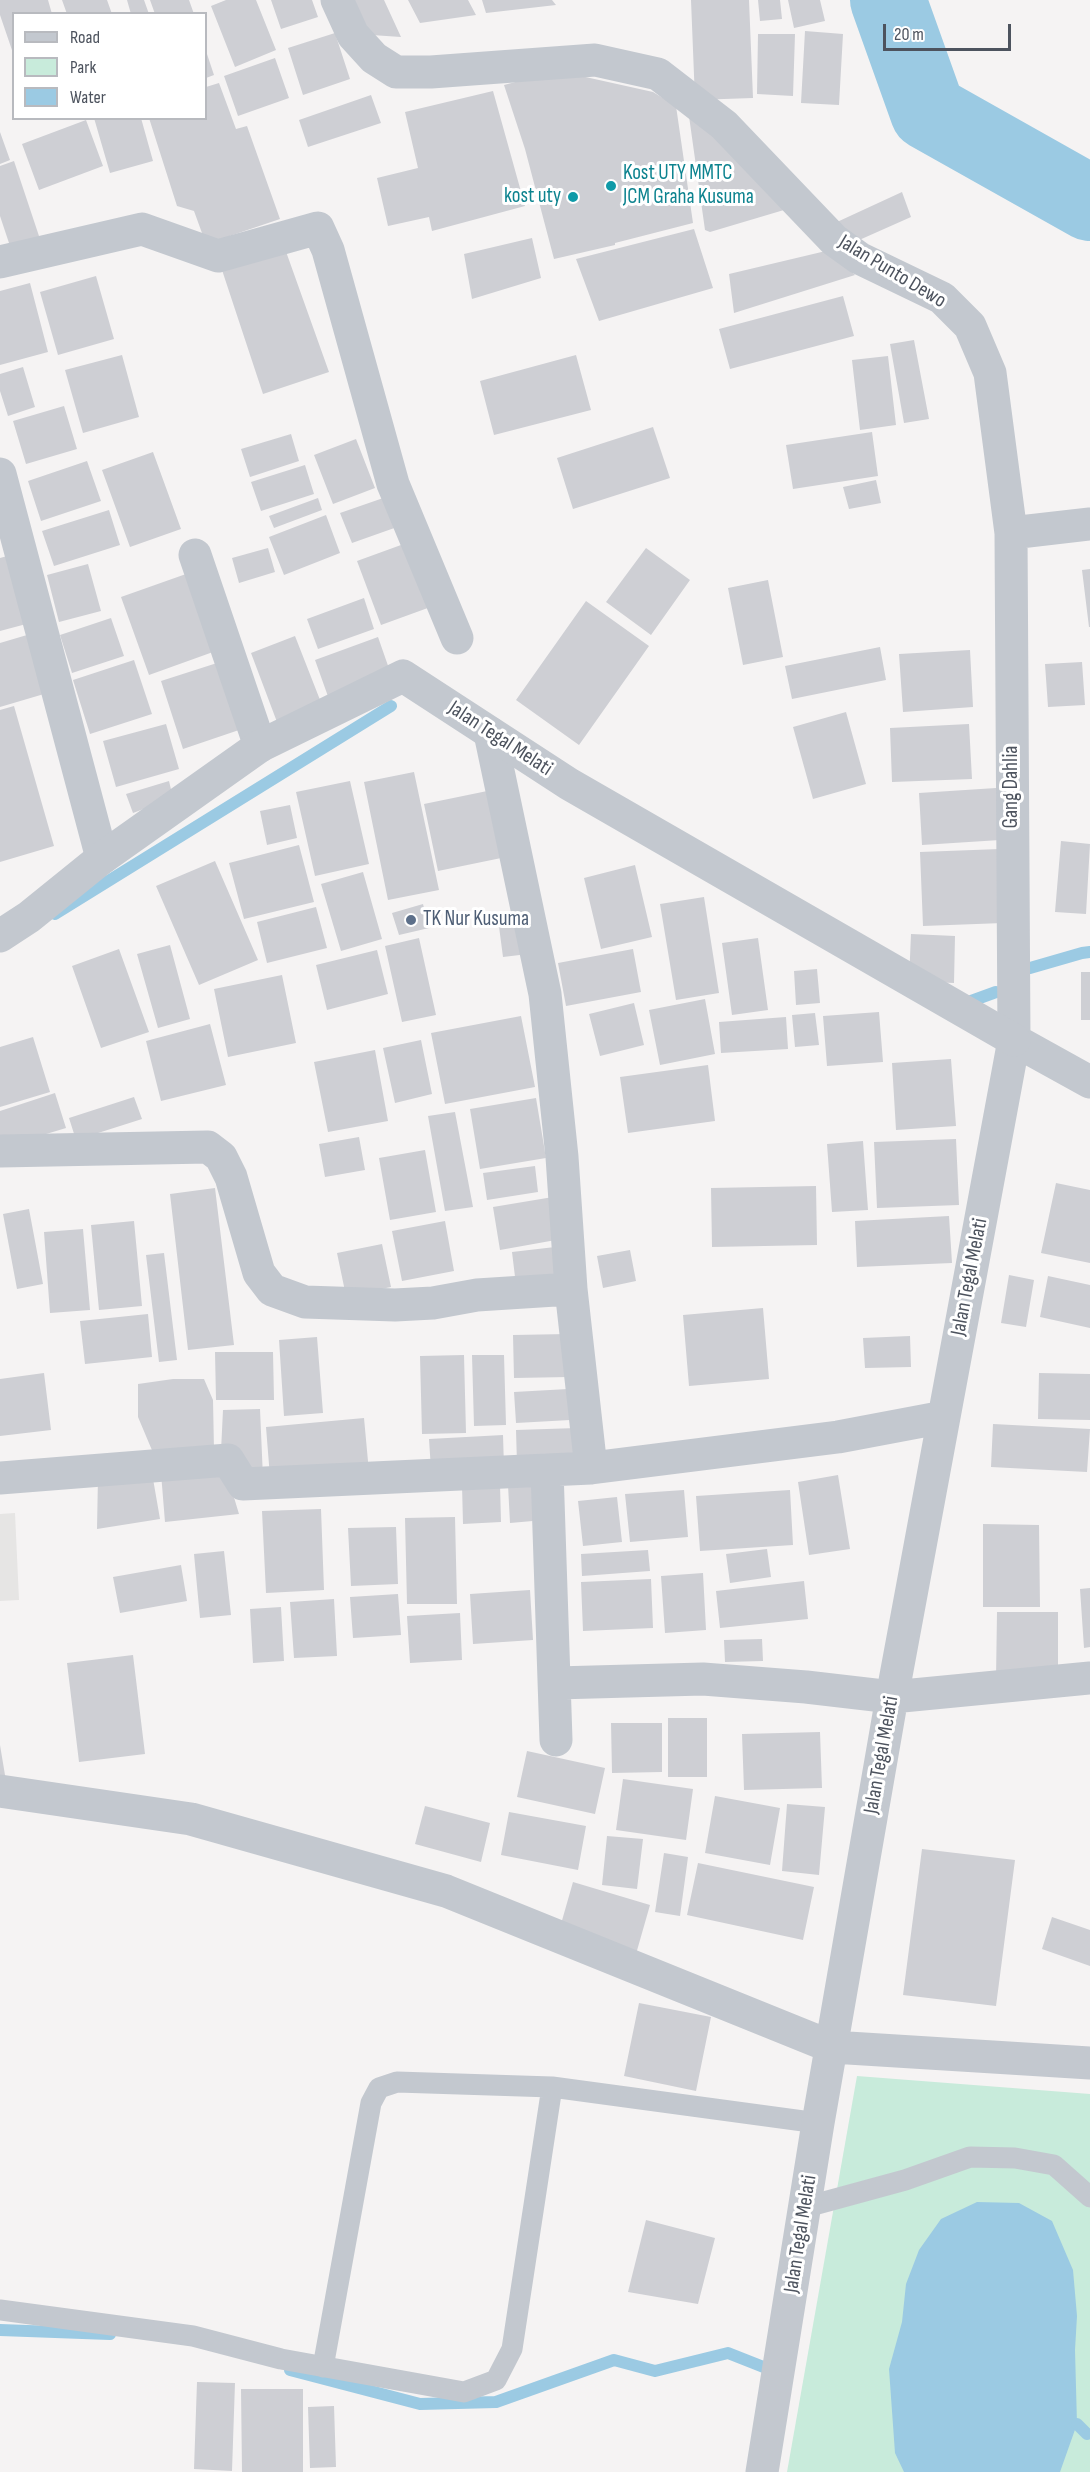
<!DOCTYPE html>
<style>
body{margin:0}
#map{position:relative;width:1090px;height:2472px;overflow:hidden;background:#f5f3f3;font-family:"Sofia Sans Condensed",sans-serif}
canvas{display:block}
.legend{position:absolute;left:12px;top:12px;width:195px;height:108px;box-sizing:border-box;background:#fff;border:2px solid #b8babf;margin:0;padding:8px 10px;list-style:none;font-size:18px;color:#4d535e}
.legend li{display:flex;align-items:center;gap:12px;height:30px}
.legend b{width:30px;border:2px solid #b8babf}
.scale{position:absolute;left:883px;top:24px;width:128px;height:27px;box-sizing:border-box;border:3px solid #4d535e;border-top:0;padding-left:8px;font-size:18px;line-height:21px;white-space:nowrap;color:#4d535e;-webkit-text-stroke:4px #fff;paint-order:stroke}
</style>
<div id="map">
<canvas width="1090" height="2472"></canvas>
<ul class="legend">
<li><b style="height:8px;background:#c3c8cf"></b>Road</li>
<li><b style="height:16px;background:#c8ebdb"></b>Park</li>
<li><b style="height:16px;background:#9bcae3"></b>Water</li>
</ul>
<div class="scale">20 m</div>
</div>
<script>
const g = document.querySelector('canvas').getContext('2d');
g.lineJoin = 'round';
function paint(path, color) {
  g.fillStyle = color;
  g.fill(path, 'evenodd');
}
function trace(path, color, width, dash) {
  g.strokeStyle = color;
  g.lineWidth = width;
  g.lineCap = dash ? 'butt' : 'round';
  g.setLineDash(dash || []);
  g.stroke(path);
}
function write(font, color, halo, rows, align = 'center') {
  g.font = font + ' "Sofia Sans Condensed",sans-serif';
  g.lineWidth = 6;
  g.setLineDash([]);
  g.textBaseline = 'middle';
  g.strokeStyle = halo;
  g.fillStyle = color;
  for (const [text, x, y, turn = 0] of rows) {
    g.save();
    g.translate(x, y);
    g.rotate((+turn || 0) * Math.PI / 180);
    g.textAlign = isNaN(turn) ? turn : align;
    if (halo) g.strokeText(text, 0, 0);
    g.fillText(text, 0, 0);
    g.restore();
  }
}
const education = new Path2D(`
 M15,1513L19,1600L0,1601V1514Z`);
const green = new Path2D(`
 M857,2076L1090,2094V2472H787Z`);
const water = new Path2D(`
 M977,2202L1019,2203L1052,2221L1073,2270L1077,2316L1075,2350L1077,2424L1060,2472H904L895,2453L889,2369L902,2322L906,2284L919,2250L941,2219Z`);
const stream = new Path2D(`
 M55,914L391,706
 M1030,968L1082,953L1090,952
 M963,1004L996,992
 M0,2330L110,2334
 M290,2370L420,2404L496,2402L614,2360L655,2371L728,2353L766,2368
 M1077,2424L1087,2434`);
const river = new Path2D(`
 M888,0L928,112L1090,203`);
const building = new Path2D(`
 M0,0H48L52,14H14V56L0,15Z
 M62,0H107L112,14H67Z
 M127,0H144L149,14H131Z
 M150,0H189L194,14H155Z
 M226,0H256L276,50L235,67L211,6Z
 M271,0H312L318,17L281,29Z
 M342,0H384L401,37L357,34Z
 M408,0H468L476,15L420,23Z
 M482,0H552L556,5L486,13Z
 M691,0H749L753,98L695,100Z
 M758,0H780L782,19L760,21Z
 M788,0H820L825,21L794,28Z
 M805,31L843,34L839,105L801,103Z
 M335,33L350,79L303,95L288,48Z
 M758,34H795L793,96L757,94Z
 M206,51L214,75L206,78Z
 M275,58L289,98L238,116L224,76Z
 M581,76L653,92L676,106L693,223L615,243V245L554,259L525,149L504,85L523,80Z
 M219,83L236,129L247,126L280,219L206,244L194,211L177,206L149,118H206V87Z
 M493,91L525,206L432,231L429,217L388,226L377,178L418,168L405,112Z
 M371,95L381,123L308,147L299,120Z
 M687,102L794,207L710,232L705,230Z
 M94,118H141L153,161L110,173Z
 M86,120L103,166L39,190L22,144Z
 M0,132L10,160L0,164Z
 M14,161L42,245L13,255L0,216V166Z
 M902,192L911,217L857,241L837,222Z
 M694,229L713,288L599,321L576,259Z
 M532,238L541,278L472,299L464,254Z
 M284,246L329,372L263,394L222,270Z
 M830,250L855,275L734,313L729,274Z
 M96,276L114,339L58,355L40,292Z
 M30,283L48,352L0,365V291Z
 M843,296L854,336L730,369L719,329Z
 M914,340L929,419L904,423L890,344Z
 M122,355L139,417L83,433L65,370Z
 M576,355L591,410L494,435L480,381Z
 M888,356L896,425L860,430L852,360Z
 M23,367L35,407L8,416L0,391V374Z
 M64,406L77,449L26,464L13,421Z
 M653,427L670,478L573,509L557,458Z
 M872,432L878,476L793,489L786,445Z
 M291,434L299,461L250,477L241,449Z
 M356,439L375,488L333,504L314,455Z
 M153,452L181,529L130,547L102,470Z
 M87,461L101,501L41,521L28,481Z
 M305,465L314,494L261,511L251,482Z
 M876,480L881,503L849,509L843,487Z
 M389,496L400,526L352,543L340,513Z
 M318,498L322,510L274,528L269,516Z
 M109,510L120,545L54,566L42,531Z
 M326,515L340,553L284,575L269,537Z
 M412,541L436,605L381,625L357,561Z
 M268,548L275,572L239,583L232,558Z
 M646,548L690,580L651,635L606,602Z
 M11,555L30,623L0,631V558Z
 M88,564L101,611L59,622L47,575Z
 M1090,569V627H1089L1082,570Z
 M186,574L213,652L149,675L121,597Z
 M768,580L783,657L743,665L728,588Z
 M364,598L374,629L318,649L307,619Z
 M586,601L649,646L579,745L516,700Z
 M111,618L124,656L72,673L60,635Z
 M27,635L44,694L0,707V643Z
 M295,636L322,705L277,722L251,653Z
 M378,637L393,680L330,702L315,660Z
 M880,647L886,680L792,699L785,666Z
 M970,650L973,707L903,712L899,654Z
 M134,660L152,714L90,734L73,680Z
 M1082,662L1085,705L1048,707L1045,664Z
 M217,663L239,730L183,749L161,681Z
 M14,706L54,846L0,862V710Z
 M846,712L866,784L813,799L793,727Z
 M166,724L179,769L116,787L103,741Z
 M969,724L972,779L892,782L890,728Z
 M414,772L439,890L388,900L364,782Z
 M169,781L173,798L133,813L126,794Z
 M350,781L369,864L315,876L296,792Z
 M996,788L1000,840L922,845L919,793Z
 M497,789L511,856L438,871L424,804Z
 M290,805L297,838L267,845L260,811Z
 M1061,841L1090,844L1086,914L1055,912Z
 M299,845L314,902L244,919L229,863Z
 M1000,849L1003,923L923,926L920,852Z
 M215,861L258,960L199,985L156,886Z
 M635,865L652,937L601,949L584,878Z
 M363,872L382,939L341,951L321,884Z
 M704,897L719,993L676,1000L660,904Z
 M423,904L429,928L399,935L392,913Z
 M316,907L327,948L267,963L257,922Z
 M523,916L528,954L503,957L498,919Z
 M911,934L955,936L954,983L909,981Z
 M419,938L436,1015L402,1022L385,946Z
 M758,938L768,1010L732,1015L722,943Z
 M170,945L190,1019L158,1028L137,954Z
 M119,949L149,1032L101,1048L72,966Z
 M633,949L641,992L566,1006L558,963Z
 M377,950L388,994L327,1010L316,965Z
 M817,969L820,1003L796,1005L794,971Z
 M1081,972H1090V1020H1081Z
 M282,975L296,1043L228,1057L214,989Z
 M705,999L715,1054L660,1065L649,1010Z
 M634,1003L644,1045L600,1056L589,1014Z
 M879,1012L883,1062L827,1066L823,1016Z
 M815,1013L819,1045L795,1047L792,1015Z
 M521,1016L535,1087L445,1104L431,1033Z
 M786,1017L788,1049L721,1053L719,1022Z
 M210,1024L226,1085L161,1101L146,1041Z
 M33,1037L50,1092L0,1107V1047Z
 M421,1040L432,1094L395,1103L383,1048Z
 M375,1050L388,1121L328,1132L314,1062Z
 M951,1059L956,1126L896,1130L892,1063Z
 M708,1065L715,1121L628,1133L620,1077Z
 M55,1093L66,1128L0,1148V1111Z
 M134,1097L142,1119L76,1140L69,1118Z
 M536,1098L546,1158L480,1169L470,1109Z
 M455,1112L473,1207L445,1211L428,1116Z
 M359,1137L365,1170L325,1177L319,1144Z
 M956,1139L959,1205L877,1208L874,1142Z
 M863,1141L868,1210L832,1212L827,1144Z
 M425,1150L436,1212L390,1220L379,1158Z
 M535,1166L538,1192L487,1200L483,1173Z
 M1056,1183L1090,1190V1263L1041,1253Z
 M816,1186L817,1245L712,1247L711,1188Z
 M215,1188L234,1345L188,1350L170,1194Z
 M559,1196L567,1238L500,1250L493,1207Z
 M29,1209L43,1284L17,1289L3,1214Z
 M949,1216L952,1263L857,1267L855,1221Z
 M134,1221L142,1306L99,1310L91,1225Z
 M445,1221L454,1271L402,1281L392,1231Z
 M83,1229L90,1310L50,1313L44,1232Z
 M382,1244L391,1287L346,1296L337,1253Z
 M555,1247L558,1279L516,1285L512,1252Z
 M630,1250L636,1281L603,1288L597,1256Z
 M164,1253L177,1360L159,1362L146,1255Z
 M1009,1275L1034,1280L1026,1327L1001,1323Z
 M1048,1276L1090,1285V1328L1040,1317Z
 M763,1308L769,1379L689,1386L683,1315Z
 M148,1314L152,1357L85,1364L80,1321Z
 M568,1334L569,1377L514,1378L513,1335Z
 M910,1336L911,1367L865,1368L863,1338Z
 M317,1337L323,1413L284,1416L279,1340Z
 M215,1352H273L274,1400H216Z
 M464,1355L466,1433L422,1434L420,1356Z
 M472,1355H504L506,1425L474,1426Z
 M44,1373L51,1430L0,1436V1379Z
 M1039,1373L1090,1374V1420L1038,1419Z
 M173,1379H204L213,1400L214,1450L154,1455L138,1417V1384Z
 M568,1389L570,1420L516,1423L514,1392Z
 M260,1409L263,1478L221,1451L223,1410Z
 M364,1418L369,1472L270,1477L266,1427Z
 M993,1424L1090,1429L1087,1472L991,1467Z
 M577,1428V1463L517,1464L516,1430Z
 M503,1435L504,1467L431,1470L429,1439Z
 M226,1471L239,1514L165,1522L161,1473Z
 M152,1473L160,1519L97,1529L98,1476Z
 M838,1475L850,1549L809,1555L798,1482Z
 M540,1482L544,1520L510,1523L508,1485Z
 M500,1484L501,1522L463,1524L462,1485Z
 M684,1490L688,1537L630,1542L625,1494Z
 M790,1490L793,1545L700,1551L696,1496Z
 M617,1497L622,1542L583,1546L578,1501Z
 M321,1509L324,1590L266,1593L262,1511Z
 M455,1517L457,1604H407L405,1518Z
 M983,1524L1039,1525L1040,1607H983Z
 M396,1527L398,1584L351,1586L348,1528Z
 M767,1549L771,1577L730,1583L726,1554Z
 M648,1550L650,1571L582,1576L581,1554Z
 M224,1551L231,1615L200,1618L194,1554Z
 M181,1565L187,1601L120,1613L113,1577Z
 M703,1573L706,1630L665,1633L661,1576Z
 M651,1579L653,1628L583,1631L581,1582Z
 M804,1581L808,1619L720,1628L716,1591Z
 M1090,1588V1647L1084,1648L1080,1589Z
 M530,1590L533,1640L473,1644L470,1594Z
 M398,1594L401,1635L353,1638L350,1597Z
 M334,1599L337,1656L294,1658L290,1602Z
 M281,1607L284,1661L253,1663L250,1609Z
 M997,1612H1058V1680L996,1679Z
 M460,1613L462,1660L410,1663L407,1616Z
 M762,1639L763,1661L725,1662L724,1640Z
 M133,1655L145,1754L79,1762L67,1663Z
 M668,1718H707V1777H668Z
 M611,1723H662V1772L612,1773Z
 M820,1732L822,1788L744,1790L742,1734Z
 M0,1745L6,1781L0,1782Z
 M527,1751L605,1768L595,1814L517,1797Z
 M623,1779L693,1789L686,1840L616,1830Z
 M715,1796L780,1808L770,1865L705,1853Z
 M787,1804L825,1807L819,1875L782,1871Z
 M425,1806L490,1823L481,1862L415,1844Z
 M509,1812L586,1826L578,1870L501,1855Z
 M607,1836L643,1839L637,1889L602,1885Z
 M922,1849L1015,1860L996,2006L903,1995Z
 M664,1853L688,1857L680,1916L655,1912Z
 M698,1863L814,1887L803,1940L687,1915Z
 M573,1882L650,1905L636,1954L559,1931Z
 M1052,1917L1090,1930V1966L1042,1949Z
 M639,2003L711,2017L696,2091L624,2076Z
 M646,2220L715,2238L698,2304L628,2292Z
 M197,2382L235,2383L232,2471L194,2469Z
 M241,2389H303V2472H242Z
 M334,2406L336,2467L310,2468L308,2407Z`);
const service = new Path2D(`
 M806,2207L905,2180L970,2157L1015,2158L1054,2165L1090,2197
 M0,2310L193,2336L281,2359L464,2392L496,2380L512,2349L552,2087L818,2123
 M323,2367L371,2103L379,2088L397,2082L552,2087`);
const minor = new Path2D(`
 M337,0L353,35L374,58L396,72H431L595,60L658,74L724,125L834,240L859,258L942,298L970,326L990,373L1011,533L1014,1040L892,1697L818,2123L762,2472
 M0,262L142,229L218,256L318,228L328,250L393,484L457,638
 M0,474L102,858
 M1011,533L1090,524
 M195,555L260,746
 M490,733L545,994L562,1157L571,1289
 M1014,1040L1090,1082
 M0,1151L208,1147L221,1157L231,1177L259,1273L272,1290L305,1302L395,1305L433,1303L477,1295L571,1289L591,1468
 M547,1470L556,1740
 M0,1478L228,1460L243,1484L591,1468L838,1437L944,1417
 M556,1683L703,1679L806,1687L892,1697L1090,1678
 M0,1791L191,1819L446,1891L832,2047L1090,2063`);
const tertiary = new Path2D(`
 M0,936L29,917L102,858L260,746L403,676L569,784L1014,1040`);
const markers = [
 [611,186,6,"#0f9aa8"],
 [573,197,6,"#0f9aa8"],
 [411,920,6,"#5c6f8a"]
];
const cultureNames = [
 ["Kost UTY MMTC",623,174],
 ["JCM Graha Kusuma",623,198],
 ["kost uty",561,197,"right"]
];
const streetNames = [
 ["Jalan Punto Dewo",892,272,31],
 ["Jalan Tegal Melati",500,739,33],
 ["Gang Dahlia",1012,787,-90],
 ["Jalan Tegal Melati",970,1277,-79],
 ["Jalan Tegal Melati",882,1755,-80],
 ["Jalan Tegal Melati",801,2234,-81]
];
const serviceNames = [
 ["TK Nur Kusuma",423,920]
];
paint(education, '#e6e5e4');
paint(green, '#c8ebdb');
paint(water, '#9bcae3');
trace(stream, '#9bcae3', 12);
trace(river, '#9bcae3', 76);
paint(building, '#cecfd4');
trace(service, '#c3c8cf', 21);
trace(minor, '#c3c8cf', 33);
trace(tertiary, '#c3c8cf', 33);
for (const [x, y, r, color] of markers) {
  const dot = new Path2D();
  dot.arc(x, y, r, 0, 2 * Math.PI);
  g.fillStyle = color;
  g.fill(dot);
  trace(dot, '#fff', 2);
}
write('21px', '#0d838f', '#fff', cultureNames, 'left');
write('21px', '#4d535e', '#fff', streetNames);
write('21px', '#4e5e75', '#fff', serviceNames, 'left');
</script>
